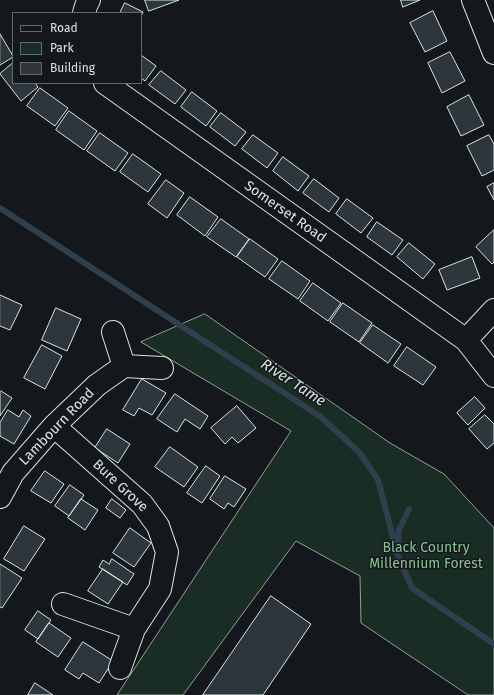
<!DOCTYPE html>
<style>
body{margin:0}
#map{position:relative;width:494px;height:695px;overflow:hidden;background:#14181c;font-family:"Fira Sans",sans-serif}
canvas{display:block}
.legend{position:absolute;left:12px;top:12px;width:130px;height:72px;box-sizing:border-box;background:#14181c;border:1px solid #626a69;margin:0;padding:5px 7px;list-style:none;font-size:12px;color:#d8e6dc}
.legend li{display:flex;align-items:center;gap:8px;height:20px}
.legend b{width:20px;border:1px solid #626a69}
</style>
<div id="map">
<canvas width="494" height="695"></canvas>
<ul class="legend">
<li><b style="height:5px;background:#14181c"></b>Road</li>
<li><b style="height:11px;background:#1a2d24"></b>Park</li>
<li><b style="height:11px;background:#2c363c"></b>Building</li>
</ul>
</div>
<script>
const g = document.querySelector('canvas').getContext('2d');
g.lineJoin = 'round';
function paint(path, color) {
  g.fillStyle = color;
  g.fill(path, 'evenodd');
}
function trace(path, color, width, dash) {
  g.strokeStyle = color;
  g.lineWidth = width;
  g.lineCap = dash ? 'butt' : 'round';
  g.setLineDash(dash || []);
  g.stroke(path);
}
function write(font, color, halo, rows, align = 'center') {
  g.font = font + ' "Fira Sans",sans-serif';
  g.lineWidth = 3;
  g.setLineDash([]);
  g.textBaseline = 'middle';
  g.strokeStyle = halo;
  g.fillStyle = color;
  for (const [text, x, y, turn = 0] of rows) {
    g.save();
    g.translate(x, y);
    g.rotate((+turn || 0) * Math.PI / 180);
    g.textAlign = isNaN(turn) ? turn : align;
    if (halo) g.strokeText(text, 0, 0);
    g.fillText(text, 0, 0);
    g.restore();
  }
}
const green = new Path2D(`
 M205,314L390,443L444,474L494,528V695H468L361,623L360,576L296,541L183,695H117L291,431L141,342Z`);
const stream = new Path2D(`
 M0,208L321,417L360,453L378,480L398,556L412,588L494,644
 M398,549L399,530L409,509`);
const building = new Path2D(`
 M145,0H179L149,11Z
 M401,0H420L403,7Z
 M125,3L143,12L141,16V13H120Z
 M433,11L447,41L425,52L410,23Z
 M0,34L13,56V57L0,65Z
 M450,52L465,81L442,93L428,63Z
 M141,55L156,66L145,81L141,78Z
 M13,63V83H35L38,87L21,101L0,74Z
 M161,71L186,90L175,104L149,85Z
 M40,88L68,108L55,126L27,106Z
 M192,92L217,111L206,126L181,107Z
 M469,95L484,125L461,136L447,107Z
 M69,111L97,131L84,150L56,130Z
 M221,113L246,132L235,146L210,127Z
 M100,133L128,153L115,171L87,151Z
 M253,135L278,153L267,168L242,149Z
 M489,135L494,144V170L482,176L467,146Z
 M133,154L161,174L148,192L120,172Z
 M283,157L309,176L298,191L273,171Z
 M314,179L339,198L329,212L303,193Z
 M166,180L184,193L167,218L148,204Z
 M494,183V200L487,187Z
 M190,197L218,217L205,236L177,215Z
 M347,199L373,218L361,233L336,214Z
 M221,219L249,239L236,257L207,237Z
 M377,222L403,240L392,255L367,237Z
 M494,230V262L492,264L476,247Z
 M250,239L278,259L265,277L237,257Z
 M409,243L435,264L423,279L397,257Z
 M472,257L480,278L447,290L439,270Z
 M282,261L310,281L298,299L269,279Z
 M313,283L341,303L328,321L300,301Z
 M0,295L22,305L10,330L0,326Z
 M343,303L372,323L359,342L330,322Z
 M56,308L81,319L67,351L42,340Z
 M373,325L401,344L388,363L360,343Z
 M42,345L62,356L45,389L24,378Z
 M407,347L436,367L423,385L394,366Z
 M142,379L166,393L152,415L139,408L134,416L123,410Z
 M1,391L12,398L0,416V392Z
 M175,394L208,416L200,429L185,419L177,432L157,419Z
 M475,397L485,408L468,425L457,413Z
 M237,406L256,428L238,443L232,437L225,444L211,428Z
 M8,410L19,417L23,410L31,416L14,444L0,436V423Z
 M485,415L494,424V443L487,449L469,429Z
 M107,429L130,444L118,463L95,448Z
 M170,447L198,467L184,487L155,467Z
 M206,466L220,476L202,503L187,493Z
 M45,471L64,484L51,503L31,491Z
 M225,476L246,489L234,507L228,503L224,509L210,499Z
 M70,485L84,495L69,516L55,506Z
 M81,499L98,510L85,530L68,518Z
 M112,499L126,510L120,518L106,508Z
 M24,526L45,539L24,571L4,559Z
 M130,528L151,543L134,567L113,553Z
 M112,559L134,574L127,585L99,567L103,560L109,564Z
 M0,564L22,578L2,608L0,607Z
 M103,569L123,582L108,604L88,591Z
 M271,596L311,624L263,695H203Z
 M38,611L51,620L38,639L25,630Z
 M49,623L71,638L58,657L36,642Z
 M83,642L113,661L99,683L83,673L79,679L65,670Z
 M35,683L53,695H28Z`);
const minor = new Path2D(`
 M473,0L494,53
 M84,13L86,6L89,0
 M105,83L466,340L494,376
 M113,332L124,366L162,368
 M466,340L494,310
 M54,426L142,504L158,526L167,552L160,589L134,629L120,668
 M0,497L13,473L54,426L97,385L124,366
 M63,604L134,629`);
const streetNames = [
 ["Somerset Road",285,212,35],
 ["Lambourn Road",57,427,-46],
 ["Bure Grove",120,486,43]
];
const parkNames = [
 ["Black Country",426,548],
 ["Millennium Forest",426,564]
];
const waterNames = [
 ["River Tame",293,383,33]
];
paint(green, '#1a2d24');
trace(green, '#939e99', 1);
trace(stream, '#2f3f4d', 6);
paint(building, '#2c363c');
trace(building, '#d8e6dc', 1);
trace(minor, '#d8e6dc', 24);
trace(minor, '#14181c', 22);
write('14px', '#d8e6dc', '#14181c', streetNames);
write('14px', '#8ac095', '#14181c', parkNames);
write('italic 15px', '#d8e6dc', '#14181c', waterNames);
</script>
